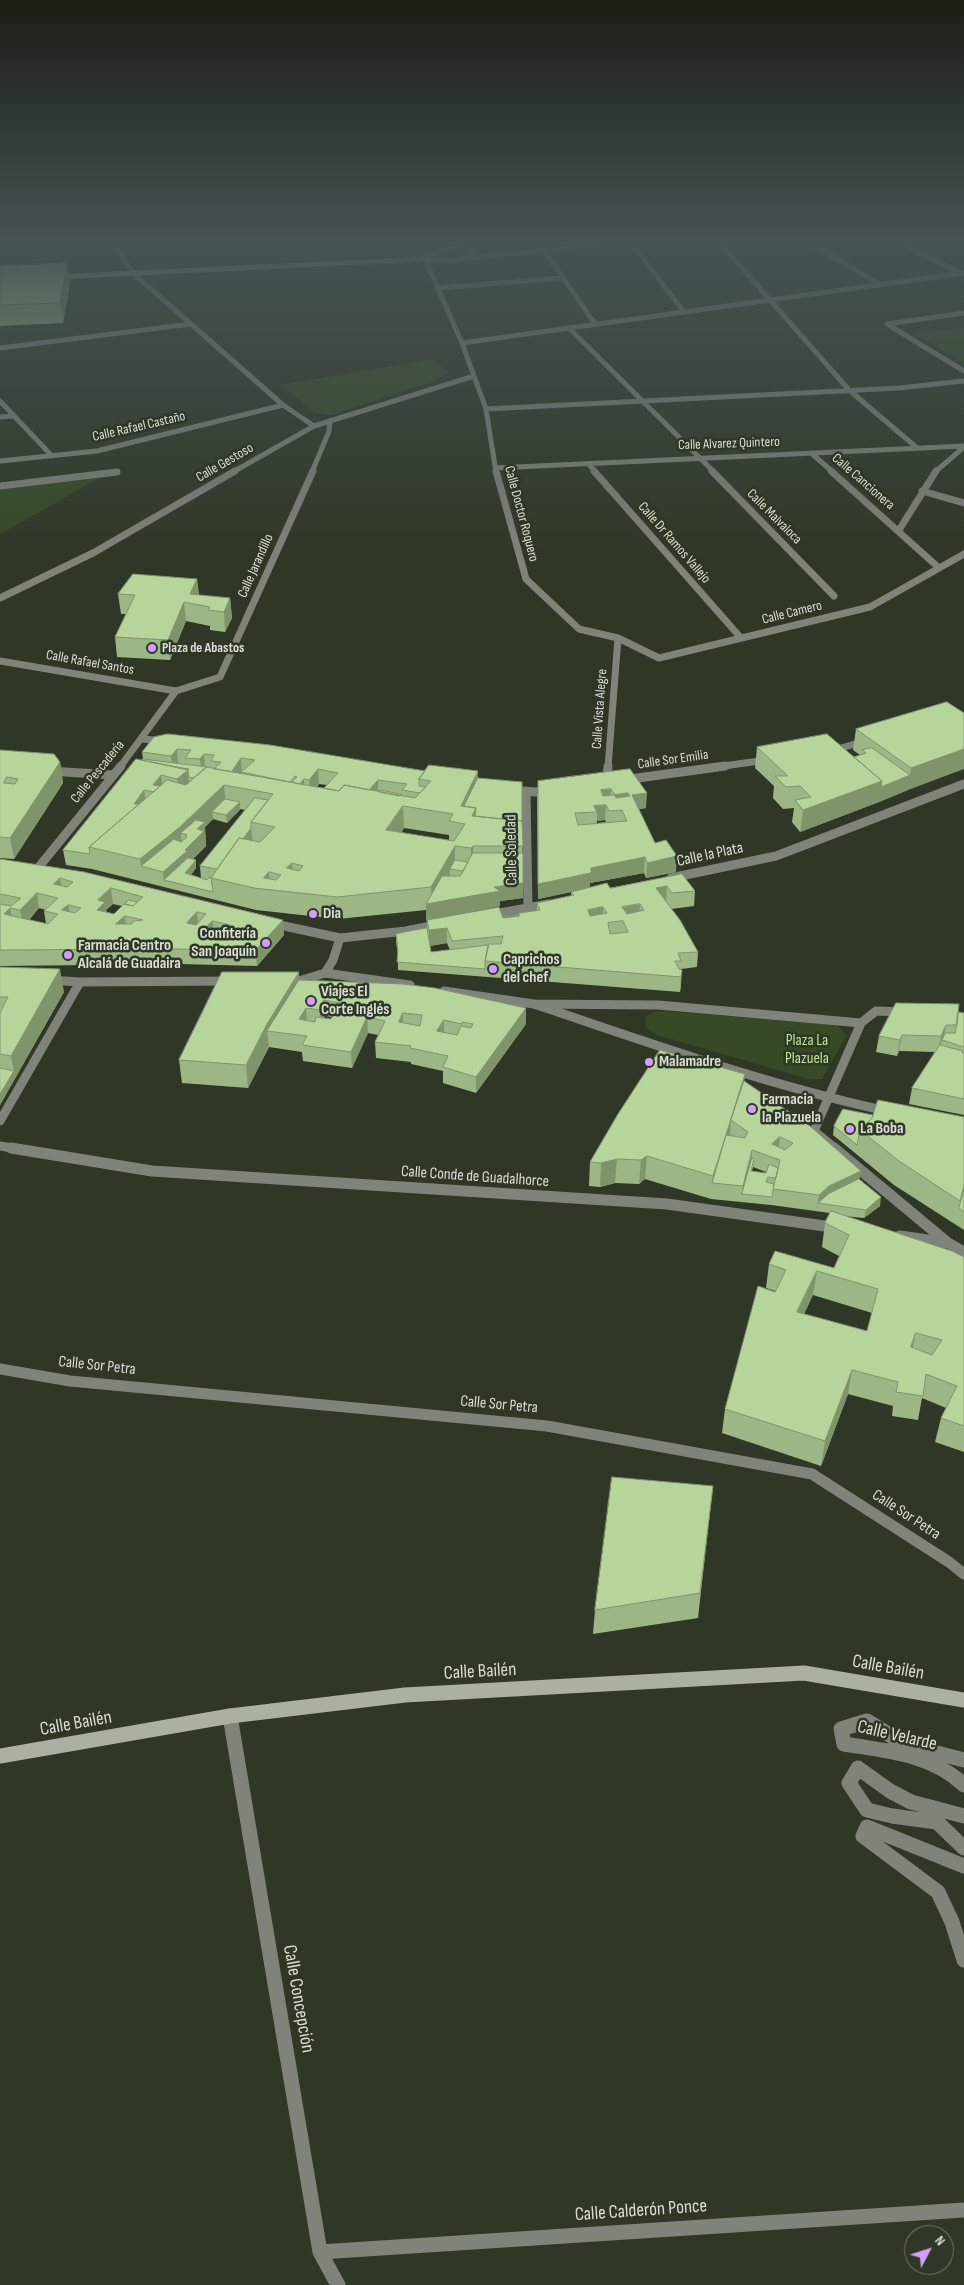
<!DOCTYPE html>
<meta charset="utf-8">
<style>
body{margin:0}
#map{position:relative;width:964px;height:2285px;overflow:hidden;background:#2f3726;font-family:"Sofia Sans Condensed",sans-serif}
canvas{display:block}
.north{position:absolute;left:904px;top:2225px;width:50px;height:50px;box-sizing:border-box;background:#2f3726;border:1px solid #737a6c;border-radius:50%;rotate:50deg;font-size:14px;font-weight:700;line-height:20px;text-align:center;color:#d8ded4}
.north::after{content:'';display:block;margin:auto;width:18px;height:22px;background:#d49cfb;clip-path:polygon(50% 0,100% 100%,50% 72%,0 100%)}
</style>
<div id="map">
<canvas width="964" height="2285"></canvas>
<div class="north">N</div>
</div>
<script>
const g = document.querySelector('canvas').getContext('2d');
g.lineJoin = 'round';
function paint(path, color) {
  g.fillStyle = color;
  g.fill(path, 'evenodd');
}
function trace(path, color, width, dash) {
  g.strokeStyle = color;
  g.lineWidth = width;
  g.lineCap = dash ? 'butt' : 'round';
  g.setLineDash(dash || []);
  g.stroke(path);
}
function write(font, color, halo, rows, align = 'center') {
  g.font = font + ' "Sofia Sans Condensed",sans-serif';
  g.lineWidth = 5;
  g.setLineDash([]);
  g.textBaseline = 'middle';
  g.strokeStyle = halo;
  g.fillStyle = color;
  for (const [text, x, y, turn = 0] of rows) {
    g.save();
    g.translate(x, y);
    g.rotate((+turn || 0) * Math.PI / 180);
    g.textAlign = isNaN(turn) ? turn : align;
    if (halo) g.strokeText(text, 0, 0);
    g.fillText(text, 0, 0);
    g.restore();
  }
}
const green = new Path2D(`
 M964,327V363L915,334Z
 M434,359L450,373L429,383L331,415L315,413L280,385Z
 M105,475L0,534V488Z
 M665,1011L836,1025L847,1035L822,1079H808L657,1035L645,1027L646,1017L654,1012Z`);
const streetFar4 = new Path2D(`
 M120,244L118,250L133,273L283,405L314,426
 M405,244L407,245
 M632,244L684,312
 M721,244L849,390L916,447
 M812,244L881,285
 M904,244L959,273
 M458,248L474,252V255L451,261L427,259L428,255L466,244
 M544,250L595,324
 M467,258L612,244
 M430,260L428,266L462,343L486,409L496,472
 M438,288L563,278
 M964,313L887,324L964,371
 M569,328L714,472
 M462,343L964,273
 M0,348L191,324
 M0,401L52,456
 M486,409L899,388L964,381
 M0,417L14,416
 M811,453L833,472
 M0,461L97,451L283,405
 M589,465L596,472
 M495,468L964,446
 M113,472H117
 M233,472L314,426L474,376
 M312,472L329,431L330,421
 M935,472L964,447`);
const streetFar3 = new Path2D(`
 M496,471L526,579L579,629L618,638L659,658L870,607L964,554
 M594,471L741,638
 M712,471L834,596
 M831,471L938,567
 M0,486L117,472
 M922,491L964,503
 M899,530L936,471
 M0,598L93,553L235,471
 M0,661L176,691L220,677L313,471
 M142,739L166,741
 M831,751L865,741
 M120,767L176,691
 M608,767L618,638
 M716,767L767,760`);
const streetFar2 = new Path2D(`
 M49,771L113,775
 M623,780L725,766
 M607,782L608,766
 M509,790L535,792L549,790
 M526,791L528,908
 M38,868L121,766
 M671,878L776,856L964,784
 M489,915L549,904
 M270,923L340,938L406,931L441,924
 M325,973L333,960L340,938
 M49,980L80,982L229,981
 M291,981H299L325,973L410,985
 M444,991L534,1004
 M861,1023L658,1005L534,1004C650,1043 767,1085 887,1111
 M0,1121L80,982
 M0,1146L18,1149
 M836,1149L814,1131L861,1023L876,1011L905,1012`);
const streetFar1 = new Path2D(`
 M11,1148L152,1171L667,1204L839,1228
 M834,1148L948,1243L964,1252
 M900,1236L948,1243
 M0,1369L70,1381L547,1426L812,1474L949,1562L964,1574`);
const street = new Path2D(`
 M230,1716L320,2252L338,2285
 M964,1760L906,1745L867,1721L841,1729L844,1744C887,1751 931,1754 964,1785
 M964,1816L911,1802L890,1791L858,1768L849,1783L867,1810L892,1816L937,1822L964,1848
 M964,1866L867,1827L863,1836L938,1892L952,1922L964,1960
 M320,2252L964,2210`);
const secondaryFar1 = new Path2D(`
 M56,277L427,259`);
const secondary = new Path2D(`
 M0,1756L230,1716L405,1695L804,1673L964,1700`);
const wall = new Path2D(`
 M0,266L70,283L63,323L0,326Z
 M197,579L199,595L230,598L232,618L225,632L210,630V626L186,621L170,660L117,657L115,637L126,614H121L118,594Z
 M947,702L908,790L879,802L800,832L792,822L794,808L783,809L773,798L774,786L755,768L757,747L854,757L860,755L853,750L856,729Z
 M154,737L425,771H478V778L522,821L523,898L500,901V906L426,920V910L338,919L256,910L92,869L66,865L63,850L143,759L142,752ZM319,784L327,785L324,788L317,787ZM240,809L245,810L200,866L201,878L191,875L196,868V860L193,859L206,846L205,827L213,819L227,823ZM404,828L449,835V841L401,833Z
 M0,750L60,762L63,783L14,859L0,858Z
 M630,769L646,808L639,809L655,843L676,872L646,878L644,873L590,883V887L610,888L682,874L695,891L694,906L671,909L698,952L697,967L681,969V986L680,992L398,970V955L396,942V934L427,928V920L503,917L537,911V903L571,896V892L538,899L537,795ZM605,820L606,822L597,823V821ZM447,943L450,950L431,952L430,946Z
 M0,859L84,872L284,935L257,966L180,964L0,966ZM113,904L122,906L114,914L107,912L106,910ZM39,908L46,910L44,911L46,924L29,920Z
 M0,967L64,992L0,1105Z
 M299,972V980L526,1024L476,1093L443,1083V1071L411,1064V1062L376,1058L375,1042L378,1035L368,1033L352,1068L303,1061L302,1052L269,1047L248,1088L182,1083L179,1060ZM325,1016L332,1017L331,1019L324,1018Z
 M958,1012L964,1013V1115L909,1104L912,1088L935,1052L899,1051L897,1056L876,1052L879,1036Z
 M745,1074L744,1081L861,1171L859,1179L880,1206L864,1218L844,1216L964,1257V1452L935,1442L941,1418L946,1408L922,1398L918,1420L892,1416L893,1406L848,1394L821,1466L722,1433L725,1409L775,1291L766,1288L769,1264L834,1268L839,1256L822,1247L825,1223L830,1213L771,1205L711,1199L645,1179L639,1184L615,1183L600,1187L589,1186L590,1162ZM753,1167L766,1172V1173L752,1171ZM813,1295L872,1313L867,1331L804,1314Z
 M843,1109L964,1190V1230L894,1185L833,1135L834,1126Z
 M713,1486L698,1618L593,1634L595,1610Z`);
const shadedWall = new Path2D(`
 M67,263L70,283L63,323L60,303Z
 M197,579L199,598L190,594Z
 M230,598L232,618L225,632L224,612Z
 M184,602L186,621L170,660L168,640Z
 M177,749L178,763L173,770L171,756Z
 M964,749V769L908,790L879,802L800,832L803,810L882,781L910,775L911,768Z
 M204,754L205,769L202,774L200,759Z
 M241,758L242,773L241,772V774L232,771Z
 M60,762L63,783L14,859L10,838Z
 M318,769L319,784L312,793L310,792L309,780Z
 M188,770L189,784L179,794L177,779Z
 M478,771V793L461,812V806Z
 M161,775L163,790L153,785Z
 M304,779L305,794L300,784Z
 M378,780V795L368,791Z
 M224,785L226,807L212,812L213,819L205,827L206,846L189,863L164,880L163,872L185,852L187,835L181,833L182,848L141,866L143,881L140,859Z
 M611,789L610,803L600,805L601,790Z
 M144,790L146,805L134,804Z
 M628,793V808L614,810L615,795Z
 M647,793L646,808L632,810V795Z
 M401,794L402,809L403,806L404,828L386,852V830L396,800Z
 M240,802V810L227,823L226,815Z
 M606,805L605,820L597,821V812L594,806Z
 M476,808V823L472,816Z
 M251,828L253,843L222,870L245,836Z
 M455,846V868L450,869V877L494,887L523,883V898L500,901V906L426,920V904L432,903L431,887Z
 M473,846V868L471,863V848Z
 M677,856L676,872L646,878L647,863Z
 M645,857L644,873L590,883V888L538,899V884L591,868Z
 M196,860V868L186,881L185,873Z
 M292,863L293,885L287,868Z
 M269,872L271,890L264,878Z
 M60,878L63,894L54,884Z
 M667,886L666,901L656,888Z
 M111,888L113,904L106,910L107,918L97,910L98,900Z
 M37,893L39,908L23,925L20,910Z
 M640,904L639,919L623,922L622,907Z
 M68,905L71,920L62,910Z
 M603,907V923L587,925L588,910Z
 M10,908L13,923L4,914Z
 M197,912L199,928L187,923Z
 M125,916L127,932L116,924Z
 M283,920L284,935L257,966L255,951Z
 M213,921L214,936L205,928Z
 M447,928V943L429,946V930Z
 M60,969L64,992L0,1105V1094L14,1071L11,1056Z
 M682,970L681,986L680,992L681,977Z
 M299,972L300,995L267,1031L269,1047L248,1088L246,1065L267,1024Z
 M324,1000L325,1016L321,1026L320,1010Z
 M306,1008L307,1024L299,1019Z
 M526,1008V1024L476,1093V1077Z
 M403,1013V1029L399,1022Z
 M367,1017L368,1033L352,1068L351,1052Z
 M444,1020V1036L437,1031Z
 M946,1025L943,1040H942L938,1052L941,1036Z
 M902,1035L899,1051L897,1056L900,1040Z
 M745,1074L743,1097L731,1120L730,1137L712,1183L713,1176Z
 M780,1137L778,1153L772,1144Z
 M752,1150L751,1166L742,1194L741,1202L743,1186Z
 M647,1156L645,1179L639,1184L641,1160Z
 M617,1159L615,1183L600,1187L601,1163Z
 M861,1171L858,1187L818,1203L816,1212L819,1195L829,1186Z
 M881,1197L880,1206L864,1218L866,1210Z
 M817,1271L813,1295L793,1336L797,1312Z
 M916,1333L911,1357V1347Z
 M852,1370L848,1394L821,1466L825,1441Z`);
const building = new Path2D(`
 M67,263L60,303L0,305V266Z
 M133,574L197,579L190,594L230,598L224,612L208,610L210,607L184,602L168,640L115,637L135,595L118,594Z
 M947,702L964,713V749L911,768L856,729Z
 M168,734L270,745L425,771L419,779V786L426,787L420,793L402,790L407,784L378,780L369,790L344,785L339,791L324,788L338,773L318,769L309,780L304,779L300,784L292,782L297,777L295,776L290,782L241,772L255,760L241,758L232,771L240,773L214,769L221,762L211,761L214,755L204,754L200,759L185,758L191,750L177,749L171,756L142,752L154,737Z
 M827,734L882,781L803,810L795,800L811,797L800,786L786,787L775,776H788L757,747Z
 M872,748L910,775L881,787L882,781L854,757L866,753L862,750Z
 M0,750L54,754L60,762L10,838L0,837ZM7,777L18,779L15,784L4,783Z
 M136,759L188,770L177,779L161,775L153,785L160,786L154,792L144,790L134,804H139L89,847L90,854L63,850Z
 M143,759L207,767L194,778L189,777L188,770L189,769L182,768L142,760Z
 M429,765L478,771L461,806L476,808L472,816L522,821L523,846H473L471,848L455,846L431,887L337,897L254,888L211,878L239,838L260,842L275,827L251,822L273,794L224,785L180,827L140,859L89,847L167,780L186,785L206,767L339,791L344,785L415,798L431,781L419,779ZM403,806L453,814L449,821L465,824L454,841L386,830ZM292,863L303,866L299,871L287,868ZM269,872L281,875L276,880L264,878Z
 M630,769L647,793L632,795L655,843L666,840L677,856L647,863L645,857L591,868V873L538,884V781ZM611,789L615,795L603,796L601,790ZM628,793L630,796L616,798L615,795ZM606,805L609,811L622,810L627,821L578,825L575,813L597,812L594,806Z
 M478,778L522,782V821L475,816L476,808L464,806Z
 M380,790L401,794L400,796L379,792Z
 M255,798L268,800L251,822V828L243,839L239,838L217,869L200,866Z
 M225,799L240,802L226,815L212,812Z
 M196,820L205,822L197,829L204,831L185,850L187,851L163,872L141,866L174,839L181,842L187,837L185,836L187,835L181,833Z
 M473,853H523V883L494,887L500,891L426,904L442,876H460Z
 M188,858L196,860L185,873L207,880L209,877L211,878L213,892L164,880Z
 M0,859L84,872L283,920L255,951L178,949L0,950V904L11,906L21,898L0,894ZM60,878L73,882L67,887L54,884ZM111,888L143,897L133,906L124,904L114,914L97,910L105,902L98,900ZM37,893L58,898L44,911L58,914L48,924L4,914L10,908L20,910ZM68,905L81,908L75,913L62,910ZM197,912L206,914L196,925L187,923ZM125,916L143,920L133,921L132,924H116ZM213,921L230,925L223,933L205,928Z
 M455,860L468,862L463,871L450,869Z
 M682,874L695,891L672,893L667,886L656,888L680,920L698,952L678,953L681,961H675L679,969L682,970L681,977L485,961L489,944H501L503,936L452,941L447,928L429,930L427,920L499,907L503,918L519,916V913L540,910L537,903L574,895L571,892L607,883L610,888ZM640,904L644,910L627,914L622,907ZM603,907L607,913L590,916L588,910ZM623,921L628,932L610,934L608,923Z
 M129,900L137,902L133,906L125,904Z
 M519,915V916L503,917Z
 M427,928L431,952L488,945L485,961V969L397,962L398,951L396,934Z
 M0,967L60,969L11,1056L0,1054V1013L8,997H0Z
 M222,972H299L267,1024L246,1065L179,1060Z
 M299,980L403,984L435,988L526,1008L476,1077L443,1067L448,1056L410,1048L411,1046L375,1042L385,1021L367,1017L351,1052L302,1045L307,1036L267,1031ZM324,1000L340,1003L331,1019L316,1017L315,1022L299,1019L306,1008L320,1010ZM403,1013L422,1015L420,1026L399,1022ZM444,1020L462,1024V1022L473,1024L471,1028L461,1026L457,1035L437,1031Z
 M896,1003L959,1004L957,1025H946L941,1036L902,1035L900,1040L879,1036Z
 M958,1012L964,1013V1047L942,1040L945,1033H955Z
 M940,1045L963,1051L962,1052L964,1053V1099L912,1088Z
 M660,1050L745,1074L713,1176L647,1156L641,1160L617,1159L601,1163L590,1162L618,1114Z
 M0,1068L14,1071L0,1094Z
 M744,1081L810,1126L861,1171L829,1186L819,1195L773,1189L780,1160L752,1150L743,1186L712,1183L726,1135L745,1138L748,1132L731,1120ZM780,1137L793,1143L785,1150L772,1144Z
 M878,1100L964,1117V1186L960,1201L899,1161L860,1130L872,1118Z
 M843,1109L873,1115L872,1118L860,1130L857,1145L834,1126Z
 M752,1158L754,1159L751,1171L766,1173L769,1164L778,1168L776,1178L768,1177L766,1182L774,1184L772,1197L742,1194Z
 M859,1179L881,1197L866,1210L818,1203L828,1194Z
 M964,1190V1212L959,1208Z
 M831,1211L952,1251L964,1257V1426L941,1418L957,1386L926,1374L923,1396L896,1392L898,1382L852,1370L825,1441L725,1409L758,1286L775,1292L786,1270L769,1264L775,1251L834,1268L849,1235L825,1223ZM817,1271L878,1289L867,1331L797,1312ZM916,1333L942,1340L932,1355L911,1347Z
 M612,1477L713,1486L700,1593L595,1610Z`);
const markers = [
 [152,648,5,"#d49cfb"],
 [313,914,5,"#d49cfb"],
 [266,943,5,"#d49cfb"],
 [68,955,5,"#d49cfb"],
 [493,969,5,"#d49cfb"],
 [311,1001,5,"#d49cfb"],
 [649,1062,5,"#d49cfb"],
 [752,1109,5,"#d49cfb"],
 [850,1129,5,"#d49cfb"]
];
const farStreetnames = [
 ["Calle Rafael Castaño",139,427,-13],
 ["Calle Alvarez Quintero",729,444,-2],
 ["Calle Gestoso",225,463,-30],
 ["Calle Cancionera",863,482,41],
 ["Calle Doctor Roquero",521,514,75],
 ["Calle Malvaloca",774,517,45],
 ["Calle Dr Ramos Vallejo",674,543,49],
 ["Calle Jarandillo",256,566,-66],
 ["Calle Camero",792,613,-14],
 ["Calle Rafael Santos",90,663,10],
 ["Calle Vista Alegre",600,709,-86],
 ["Calle Sor Emilia",673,760,-8],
 ["Calle Pescadería",98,772,-51]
];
const farPoinames = [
 ["Plaza de Abastos",162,648]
];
const streetNames = [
 ["Calle Soledad",512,850,-91],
 ["Calle la Plata",710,855,-12],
 ["Calle Conde de Guadalhorce",475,1177,4],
 ["Calle Sor Petra",97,1366,6],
 ["Calle Sor Petra",499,1405,5],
 ["Calle Sor Petra",906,1515,33]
];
const poiNames = [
 ["Dia",323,914],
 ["Confitería",256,934,"right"],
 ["San Joaquín",256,952,"right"],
 ["Farmacia Centro",78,946],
 ["Alcalá de Guadaira",78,964],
 ["Caprichos",503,960],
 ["del chef",503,978],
 ["Viajes El",321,992],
 ["Corte Inglés",321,1010],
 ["Malamadre",659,1062],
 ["Farmacia",762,1100],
 ["la Plazuela",762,1118],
 ["La Boba",860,1129]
];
const parkNames = [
 ["Plaza La",807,1041],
 ["Plazuela",807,1059]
];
const nearStreetnames = [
 ["Calle Bailén",888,1668,10],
 ["Calle Bailén",480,1672,-3],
 ["Calle Bailén",76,1724,-10],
 ["Calle Velarde",897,1736,13],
 ["Calle Concepción",298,1999,80],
 ["Calle Calderón Ponce",641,2211,-4]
];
paint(green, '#384926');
trace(streetFar4, '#7f847b', 5);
trace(streetFar3, '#7f847b', 7);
trace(streetFar2, '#7f847b', 9);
trace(streetFar1, '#7f847b', 11);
trace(street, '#7f847b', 15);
trace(secondaryFar1, '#aab1a3', 5);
trace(secondary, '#aab1a3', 15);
paint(wall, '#9db685');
paint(shadedWall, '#80946c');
paint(building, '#b7d49b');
trace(building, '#80946c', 1);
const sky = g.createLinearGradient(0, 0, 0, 564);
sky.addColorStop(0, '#1a1e15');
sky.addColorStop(0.43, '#475352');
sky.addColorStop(1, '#47535200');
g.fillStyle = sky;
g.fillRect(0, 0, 964, 564);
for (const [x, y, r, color] of markers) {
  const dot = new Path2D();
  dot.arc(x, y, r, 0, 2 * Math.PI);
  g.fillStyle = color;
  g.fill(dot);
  trace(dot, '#2f3726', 2);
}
write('14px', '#d8ded4', '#2f3726', farStreetnames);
write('bold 14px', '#d8ded4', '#2f3726', farPoinames, 'left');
write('16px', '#d8ded4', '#2f3726', streetNames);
write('bold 16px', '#d8ded4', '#2f3726', poiNames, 'left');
write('16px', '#bce495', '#2f3726', parkNames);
write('19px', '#d8ded4', '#2f3726', nearStreetnames);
</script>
